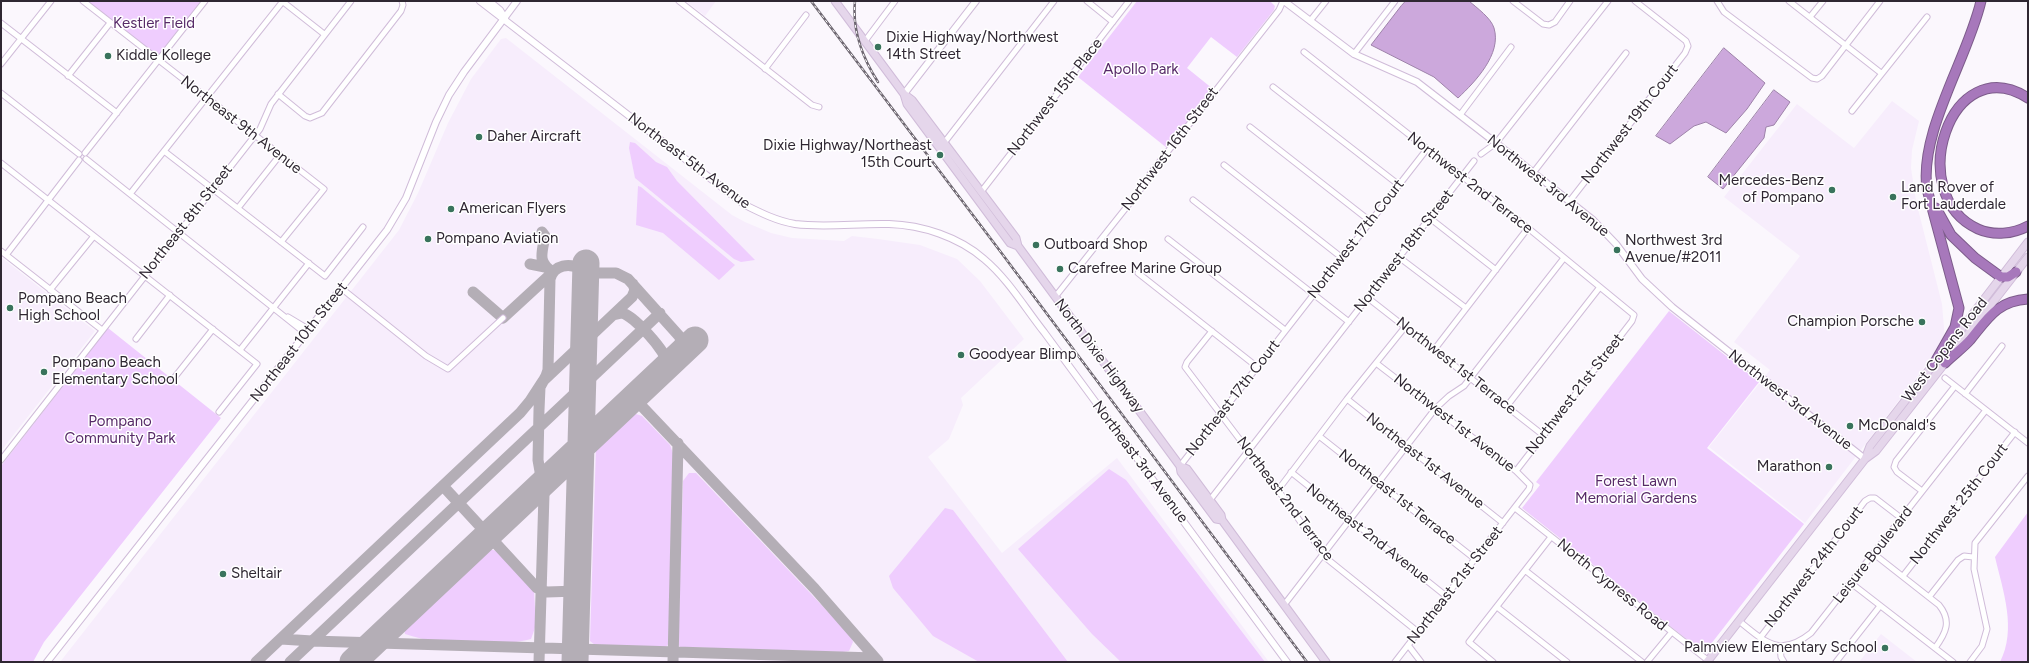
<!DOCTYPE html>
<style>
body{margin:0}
#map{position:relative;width:2029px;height:663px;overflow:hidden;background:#fbf7fd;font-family:Figtree,sans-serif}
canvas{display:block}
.frame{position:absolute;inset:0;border:2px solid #2f2732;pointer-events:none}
</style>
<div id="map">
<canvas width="2029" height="663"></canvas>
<div class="frame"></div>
</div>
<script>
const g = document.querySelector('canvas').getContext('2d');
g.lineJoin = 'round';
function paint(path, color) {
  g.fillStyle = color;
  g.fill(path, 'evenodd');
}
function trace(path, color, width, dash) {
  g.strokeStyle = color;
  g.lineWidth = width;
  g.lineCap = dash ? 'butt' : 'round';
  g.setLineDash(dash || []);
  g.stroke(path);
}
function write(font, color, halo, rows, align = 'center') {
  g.font = font + ' Figtree,sans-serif';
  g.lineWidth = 3;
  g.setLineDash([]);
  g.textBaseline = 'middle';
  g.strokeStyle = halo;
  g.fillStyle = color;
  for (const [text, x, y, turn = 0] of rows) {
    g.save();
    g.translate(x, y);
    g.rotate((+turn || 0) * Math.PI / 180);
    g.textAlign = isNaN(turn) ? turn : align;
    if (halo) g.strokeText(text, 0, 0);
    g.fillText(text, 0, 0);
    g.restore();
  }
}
const built = new Path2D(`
 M686,1H716L705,16Z
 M506,38L732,215L745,222L771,233L792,238L844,241L852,236L878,239L920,245L957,259L980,281L1024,339L961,398L963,405L949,439L928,457L1002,553L1117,458L1269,662H60L399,230L418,193L448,123L471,79L501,39Z
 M1892,101L1919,121L1912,150L1911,168L1916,201L1942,304L1945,340L1805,523L1709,447L1770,370L1734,342L1800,256L1724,197L1797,104L1854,148Z
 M1,257L95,331L1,451Z
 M1881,634L1917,662H1859Z`);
const green = new Path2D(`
 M87,1H202L159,54H155Z
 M1137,1H1270L1275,6L1274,10L1237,57L1211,37L1187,68L1213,89L1167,148L1078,77Z
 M630,142L635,143L656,162L667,167L677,181L755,260L741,262L734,259L635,178L629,148Z
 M638,186L641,187L735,265L719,280L663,233L636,225Z
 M1669,311L1759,382L1707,448L1804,524L1704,653L1522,508L1540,485L1536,482Z
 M108,328L221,418L44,642L33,662H1V466Z
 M636,414L642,416L670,445L674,456L669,643L666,647L595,645L590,641L596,447L630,415Z
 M1109,469L1126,480L1265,662H1121L1092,634L1018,549Z
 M689,473H696L851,636L853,642L849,651L843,652L680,647L678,644L683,481Z
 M945,508L953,510L1068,662H979L933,636L893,588L889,576Z
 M2028,512V662H2000C2017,629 2003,591 1995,557Z
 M489,549L497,551L534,591L536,625L531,639C499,648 436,645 405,634L404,629Z`);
const water = new Path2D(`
 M1406,1H1469C1477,8 1491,18 1494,28C1502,54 1475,82 1458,98L1434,77L1371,45L1401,6Z
 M1724,48L1765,83L1747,109L1726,133L1706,122L1694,126L1670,144L1656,136Z
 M1774,90L1790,102L1774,125L1766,127L1764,138L1723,189L1708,177Z`);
const taxiway = new Path2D(`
 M530,264L545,267
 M586,273H616L628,279L680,337L681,346L675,359
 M473,292L503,318L553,272C537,262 542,253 545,236L542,232
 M613,315L622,313C633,315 667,352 667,363L665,369
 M634,398L815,589L878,661
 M443,486L537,588L547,592L577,591
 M281,639L312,641L875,658
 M256,662L520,413L530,401L543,381L632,297L635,290L633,284
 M290,662L660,313
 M539,662L544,494L538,460L539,410L540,387L546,376L548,370L550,279C554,264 570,263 581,269L586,280
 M673,662L678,443`);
const runway = new Path2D(`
 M353,662L695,340
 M575,662L586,263`);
const minor = new Path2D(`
 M83,1L324,189L281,242
 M282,1L324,34
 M679,1L812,105L819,107
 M1087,1L1113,22
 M1513,1L1543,24L1549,25L1555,22L1570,1
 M1717,1L1724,12L1812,78L1817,79L1822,76L1880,1
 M1789,1L1881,73
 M1810,17L1823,1
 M1310,21L1326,1
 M1,23L117,113
 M865,41L895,1
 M1304,52L1528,228L1634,315L1632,321L1516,471
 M1354,54L1395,1
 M1,64L51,1
 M765,69L806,15
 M68,76L110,23
 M1273,87L1399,185
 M1,93L79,154
 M278,94L305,116L310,118L322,113L401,11L403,5L402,1
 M1852,111L1927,17
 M1460,115L1511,47
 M1250,127L1370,221
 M944,143L1054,1
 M164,151L325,276L363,227
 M85,153L205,1
 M1481,154L1496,143L1608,1
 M86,159L305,333
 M1,163L257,364L219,412
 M1224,165L1341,257
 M1533,173L1626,53
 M981,192L1129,1
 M130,194L283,1
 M1193,200L1349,322
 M1569,202L1685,53L1688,46L1686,41L1635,1
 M238,208L280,155
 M1431,219L1496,270
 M1168,239L1285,330
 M1,251L102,330
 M6,255L79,160
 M1400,258L1466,308
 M1138,273L1256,366
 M341,288L426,356L448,369L503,318
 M50,290L94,236
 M1055,297L1137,194L1149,178L1150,174L1279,10L1283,1
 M1368,298L1543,435
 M288,317L308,329
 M1212,331L1187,362L1185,367L1278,490L1326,558L1418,632
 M136,339L170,295
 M240,350L309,263
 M1434,350L1528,228
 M1376,363L1516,471L1530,485L1529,489L1395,662
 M174,378L213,329
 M1945,378L2028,443
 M1965,394L2002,346
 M1347,399L1503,523
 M1507,406L1600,287
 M1319,436L1475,559
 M1,460L260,129L271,104L351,1
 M1180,466L1427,149
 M1291,472L1446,596
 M1278,490L1347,399L1405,327
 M1922,491L1897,472L1894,467L1896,461L1955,386
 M1210,500L1474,161
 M1515,508L1710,662
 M1874,554L1939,605C1952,621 1946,633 1935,648
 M1526,571L1642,662
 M1903,576L2015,432
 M1851,583L1953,662
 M1929,597L1958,560L1964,556L1973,557
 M1284,605L1435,409L1449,396L1464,386L1564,258
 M1497,607L1567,662
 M1739,621C1765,642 1780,658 1811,633L1986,410
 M1760,638L1865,501L1870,498H1875L1901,518
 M1408,645L1421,662
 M1780,647L1781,657L1784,662
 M1493,662L1469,642L1551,537
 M1647,662L1671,633
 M1836,662L1880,606
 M1970,662L1982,646L1987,629L1974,569L1975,543L2028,476`);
const tertiary = new Path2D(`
 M480,1L745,205C761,213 777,221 795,224C826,228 858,223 889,224C922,225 959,237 984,259C1008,279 1025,308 1044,332L1287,662
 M489,1L500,10L505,18
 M1284,1L1354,54L1417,82L1496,143L1593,220L1616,244L1642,279L1672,307L1865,459
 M904,94L976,1
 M47,662L387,230L406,198L436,122L449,95L464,72L517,1`);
const secondary = new Path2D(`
 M835,1L904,94L912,100L1016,238L1018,246L1180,466L1187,469L1221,515L1222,520L1326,662
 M904,94L907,104L1010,243L1018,246
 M1949,345L2028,242
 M1955,351L2028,257
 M1865,459L1870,446L1936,361
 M1180,466L1181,472L1216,519L1222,520
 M1707,662L1865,459L1876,451L1948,359`);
const motorway = new Path2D(`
 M2028,98C1950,48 1903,195 1978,229C1994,236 2013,234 2028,226
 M1936,208L1951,235L1975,258L2001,277H2008L2016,272
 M1945,363C1953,355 1963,348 1970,340C1988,318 1997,301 2028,299
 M1934,364L1955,327L1959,308L1927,189C1919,131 1968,58 1981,1`);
const rail = new Path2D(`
 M811,1L997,247L1307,662
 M855,1C852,31 862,57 878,82`);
const markers = [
 [878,47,4,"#39735c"],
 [108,56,4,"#39735c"],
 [479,137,4,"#39735c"],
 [940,155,4,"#39735c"],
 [1832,190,4,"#39735c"],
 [1893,197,4,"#39735c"],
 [451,209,4,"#39735c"],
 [428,239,4,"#39735c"],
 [1036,245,4,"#39735c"],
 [1617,250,4,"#39735c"],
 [1060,269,4,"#39735c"],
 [10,308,4,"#39735c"],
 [1922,322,4,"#39735c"],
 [961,355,4,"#39735c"],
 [44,372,4,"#39735c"],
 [1850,426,4,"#39735c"],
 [1829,467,4,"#39735c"],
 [223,574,4,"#39735c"],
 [1885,648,4,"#39735c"]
];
const parkNames = [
 ["Kestler Field",154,24],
 ["Apollo Park",1141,70],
 ["Pompano",120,422],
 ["Community Park",120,439],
 ["Forest Lawn",1636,482],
 ["Memorial Gardens",1636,499]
];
const poiNames = [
 ["Dixie Highway/Northwest",886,38],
 ["14th Street",886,55],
 ["Kiddle Kollege",116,56],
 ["Daher Aircraft",487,137],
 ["Dixie Highway/Northeast",932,146,"right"],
 ["15th Court",932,163,"right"],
 ["Mercedes-Benz",1824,181,"right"],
 ["of Pompano",1824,198,"right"],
 ["Land Rover of",1901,188],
 ["Fort Lauderdale",1901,205],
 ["American Flyers",459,209],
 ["Pompano Aviation",436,239],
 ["Northwest 3rd",1625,241],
 ["Avenue/#2011",1625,258],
 ["Outboard Shop",1044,245],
 ["Carefree Marine Group",1068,269],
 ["Pompano Beach",18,299],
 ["High School",18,316],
 ["Champion Porsche",1914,322,"right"],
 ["Goodyear Blimp",969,355],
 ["Pompano Beach",52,363],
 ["Elementary School",52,380],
 ["McDonald's",1858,426],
 ["Marathon",1821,467,"right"],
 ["Sheltair",231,574],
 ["Palmview Elementary School",1877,648,"right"]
];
const streetNames = [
 ["Northwest 15th Place",1055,97,-52],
 ["Northwest 19th Court",1630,124,-52],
 ["Northeast 9th Avenue",241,125,38],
 ["Northwest 16th Street",1170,149,-53],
 ["Northeast 5th Avenue",689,161,37],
 ["Northwest 2nd Terrace",1470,183,38],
 ["Northwest 3rd Avenue",1548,186,39],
 ["Northeast 8th Street",186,222,-52],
 ["Northwest 17th Court",1356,239,-52],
 ["Northwest 18th Street",1404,251,-52],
 ["Northeast 10th Street",299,342,-52],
 ["West Copans Road",1945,350,-52],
 ["North Dixie Highway",1099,356,53],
 ["Northwest 1st Terrace",1456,366,38],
 ["Northwest 21st Street",1575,394,-52],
 ["Northeast 17th Court",1233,398,-52],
 ["Northwest 3rd Avenue",1790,400,38],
 ["Northwest 1st Avenue",1454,423,38],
 ["Northeast 1st Avenue",1425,461,38],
 ["Northeast 3rd Avenue",1140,462,53],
 ["Northeast 1st Terrace",1397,497,38],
 ["Northeast 2nd Terrace",1285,499,53],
 ["Northwest 25th Court",1959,504,-52],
 ["Northeast 2nd Avenue",1368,534,38],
 ["Leisure Boulevard",1873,555,-52],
 ["Northwest 24th Court",1814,567,-52],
 ["Northeast 21st Street",1455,585,-52],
 ["North Cypress Road",1612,585,39]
];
paint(built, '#f7edfc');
paint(green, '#efcdfe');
paint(water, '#cca8dc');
trace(water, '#9d81a9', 1);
trace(taxiway, '#b4aeb6', 11);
trace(runway, '#b4aeb6', 27);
trace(minor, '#d0bcd9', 7);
trace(tertiary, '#d0bcd9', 8);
trace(secondary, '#d0bcd9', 9);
trace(motorway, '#7d5c8b', 11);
trace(minor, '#fff', 5);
trace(tertiary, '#fff', 6);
trace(secondary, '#e5d6eb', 7);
trace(motorway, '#a778bb', 9);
trace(rail, '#6d6670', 2.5);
trace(rail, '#fff', 1, [3]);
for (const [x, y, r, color] of markers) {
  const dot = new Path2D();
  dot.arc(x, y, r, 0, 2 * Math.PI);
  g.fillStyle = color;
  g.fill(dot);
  trace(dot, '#fff', 1.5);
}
write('15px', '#572a68', '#fff', parkNames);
write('15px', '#2f2732', '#fff', poiNames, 'left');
write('15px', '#2f2732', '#fff', streetNames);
</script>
